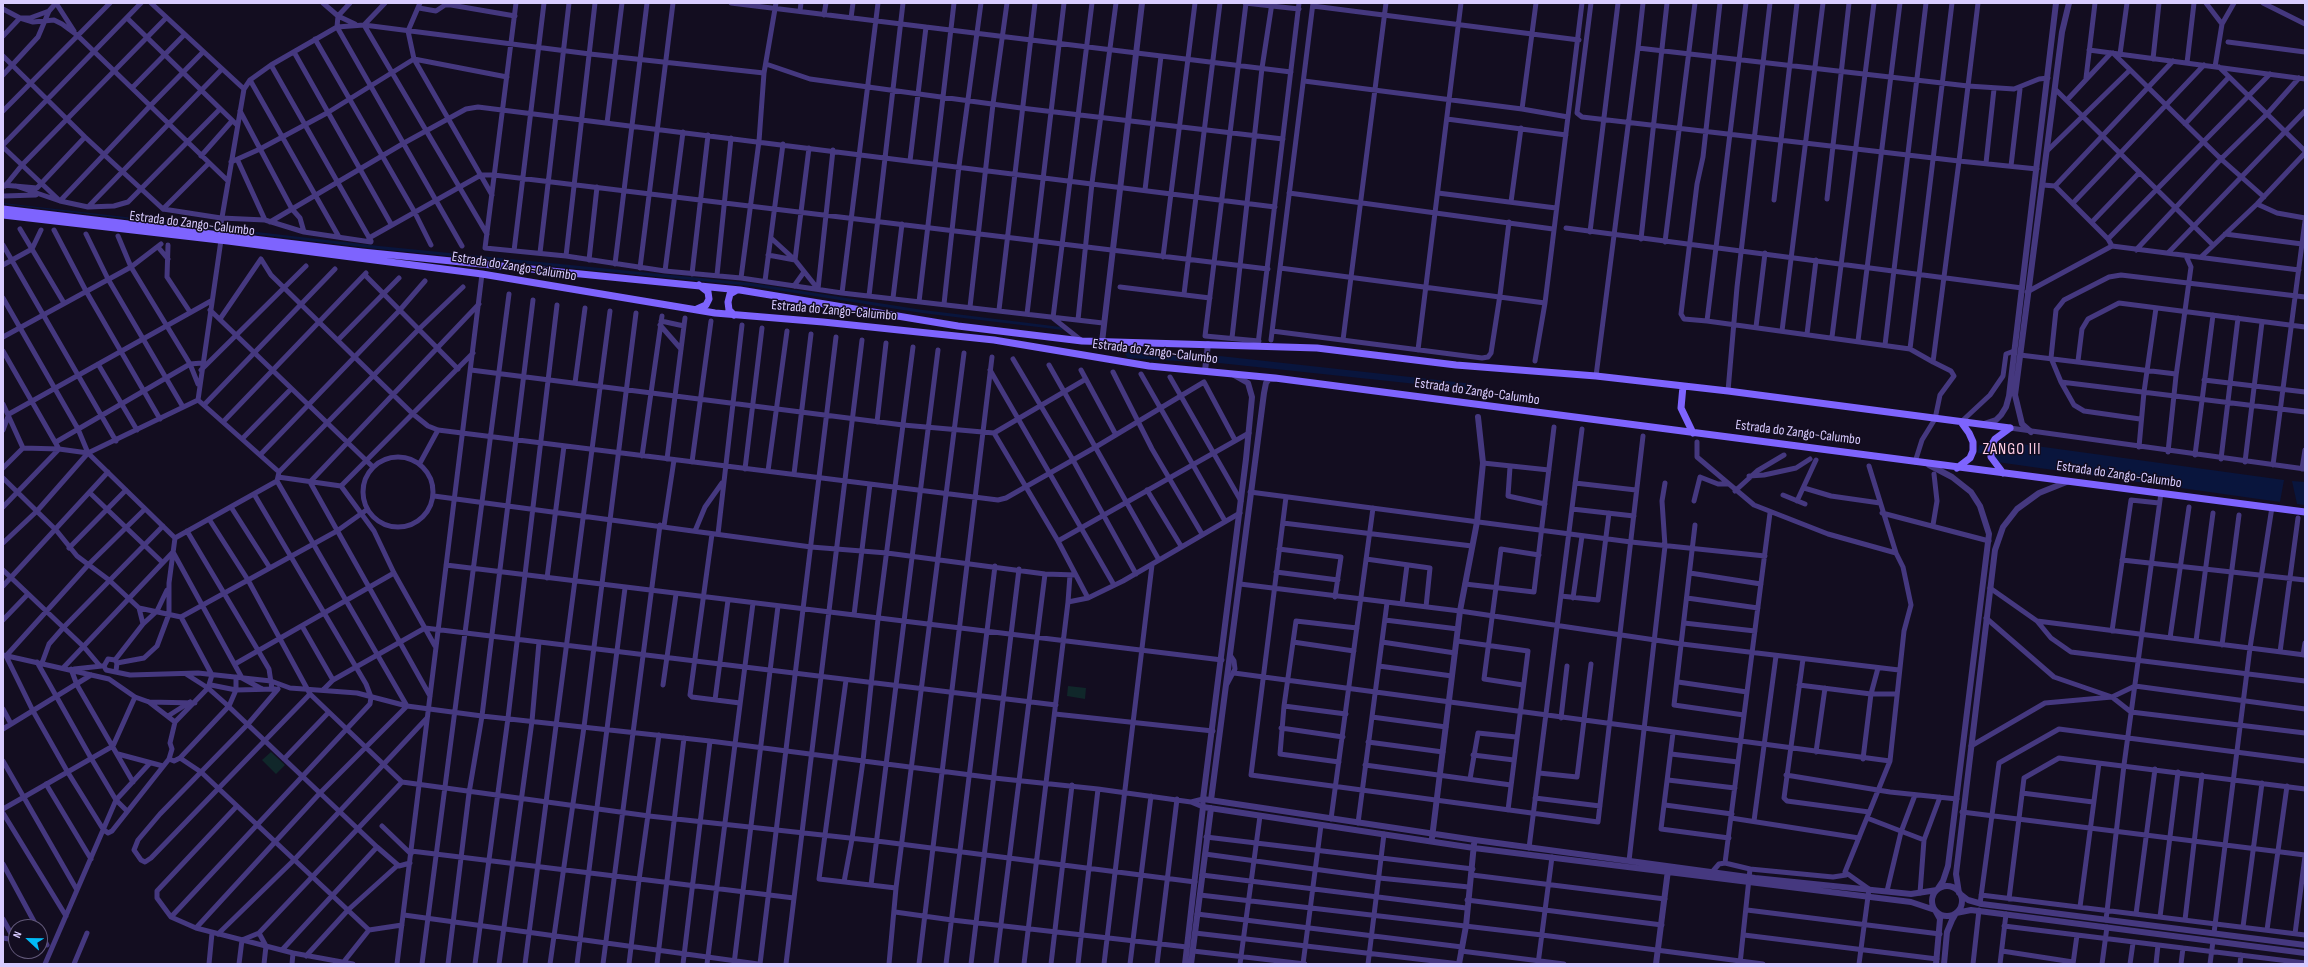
<!DOCTYPE html>
<html>
<head>
<meta charset="utf-8">
<style>
	body { margin:0 }
	#map { position:relative; width:2308px; height:967px; overflow:hidden; background:#130d20; font-family:"Sofia Sans Condensed",sans-serif }
	canvas { display:block }
	.frame { position:absolute; inset:0; border:4px solid #d9ccff; pointer-events:none }
	.north { position:absolute; left:8px; top:919px; width:40px; height:40px; box-sizing:border-box; background:#130d20; border:1px solid #625979; border-radius:50%; rotate:292deg; font-size:11px; font-weight:700; line-height:16px; text-align:center; color:#d9ccff }
	.north::after { content:''; display:block; margin:auto; width:14px; height:18px; background:#01bbf6; clip-path:polygon(50% 0,100% 100%,50% 72%,0 100%) }
</style>
</head>
<body>
<div id="map">
<canvas width="2308" height="967"></canvas>
<div class="frame"></div>
<div class="north">N</div>
</div>
<script>
const g = document.querySelector('canvas').getContext('2d');
g.lineJoin = 'round';
function paint(path, color) {
  g.fillStyle = color;
  g.fill(path, 'evenodd');
}
function poly(rows) {
  const path = new Path2D();
  for (const r of rows) {
    if (r.length === 3) {
      path.moveTo(r[0] + r[2], r[1]);
      path.arc(r[0], r[1], r[2], 0, 2 * Math.PI);
      continue;
    }
    path.moveTo(r[0], r[1]);
    for (let i = 2; i < r.length; i += 2) path.lineTo(r[i], r[i + 1]);
  }
  return path;
}
function trace(path, color, width, dash) {
  g.strokeStyle = color;
  g.lineWidth = width;
  g.lineCap = dash ? 'butt' : 'round';
  g.setLineDash(dash || []);
  g.stroke(path);
}
function write(font, color, halo, rows, align = 'center') {
  g.font = font + ' "Sofia Sans Condensed",sans-serif';
  g.lineWidth = 3;
  g.setLineDash([]);
  g.textBaseline = 'middle';
  g.strokeStyle = halo;
  g.fillStyle = color;
  for (const [text, x, y, turn = 0] of rows) {
    g.save();
    g.translate(x, y);
    g.rotate((+turn || 0) * Math.PI / 180);
    g.textAlign = isNaN(turn) ? turn : align;
    if (halo) g.strokeText(text, 0, 0);
    g.fillText(text, 0, 0);
    g.restore();
  }
}
paint(poly([
	[1068,686,1086,688,1085,699,1067,696],
	[271,752,285,765,276,774,262,760]
]), '#10272a');
paint(poly([
	[3,203,379,246,751,283,923,310,1061,327,1063,330,922,313,751,286,378,249,3,204],
	[1129,351,1194,354,1210,357,1220,356,1474,384,1473,390,1219,363,1203,359,1194,362,1128,358,1125,354],
	[2000,441,2284,480,2280,502,1997,462,1994,455,1978,453,1979,445,1995,447],
	[2292,481,2305,482,2305,505,2297,504]
]), '#09153d');
trace(poly([
	[56,3,74,31],
	[151,3,244,89],
	[323,3,338,16,355,24],
	[350,3,338,16,337,27,462,246],
	[385,3,364,25,487,234],
	[420,3,408,31,414,59,492,195],
	[516,3,485,248,566,256,665,271],
	[731,3,1291,72],
	[1245,3,1299,9],
	[1246,3,1205,336,1259,341],
	[1591,3,1577,113,1582,117,1959,161,1968,86,2014,89,2039,79,2048,78],
	[1746,3,1707,321,1910,349,1933,362,1959,161,2037,169],
	[2206,3,2222,24],
	[2263,3,2305,24],
	[1313,6,1579,40],
	[419,8,436,11,445,5,451,5,515,16],
	[3,9,20,18,30,18,49,11,56,3],
	[800,11,801,3],
	[824,15,826,3],
	[127,18,237,125],
	[851,18,853,3],
	[3,36,20,18,33,22,54,20,62,24,77,35,228,181],
	[315,39,414,211,431,245],
	[2228,42,2305,52],
	[1638,48,1643,3],
	[2089,50,2305,79],
	[294,52,391,224],
	[2113,53,2221,159,2264,197],
	[2120,54,2127,3],
	[3,56,85,137,163,209,221,218,265,220,304,232,371,242],
	[2153,59,2159,3],
	[2187,63,2194,3],
	[766,64,810,79,1021,108,1283,139],
	[271,65,371,241],
	[2215,67,2222,24,2234,3],
	[2219,67,2305,151],
	[3,75,38,37,49,11],
	[2086,78,2095,3],
	[250,80,339,237],
	[1304,81,1522,109,1568,117],
	[132,88,184,35],
	[2055,89,2213,245],
	[2067,100,2111,53],
	[1522,109,1536,3],
	[3,111,110,3],
	[240,111,292,209,300,218,304,232],
	[1447,119,1566,135],
	[607,123,622,3],
	[2185,124,2229,77],
	[683,132,665,271,741,278,842,293,1103,323],
	[3,145,141,3],
	[3,147,60,201,88,207,222,69],
	[2047,151,2130,70],
	[201,156,232,121],
	[238,161,265,220],
	[910,161,926,27],
	[231,162,260,149,327,113,414,59,507,77],
	[1986,163,1994,89],
	[2011,166,2020,89],
	[3,185,37,188,85,137],
	[2043,185,2055,186,2108,239,2112,246],
	[5,186,22,165,166,18],
	[16,186,60,201,150,106,203,52],
	[2055,186,2173,61],
	[1145,190,1161,56],
	[1289,193,1553,229],
	[1438,193,1556,208],
	[3,196,36,195],
	[1827,199,1849,3],
	[1774,200,1797,3],
	[1511,202,1521,128],
	[2073,203,2204,65],
	[2257,204,2277,213,2305,218],
	[88,207,114,206,128,202,220,109],
	[163,209,209,163],
	[270,222,404,143,466,109,478,107,1275,207],
	[2092,222,2139,173],
	[1566,228,2022,288],
	[20,229,64,303],
	[54,230,86,291,160,419],
	[1590,232,1618,3],
	[86,234,108,279,183,407],
	[2225,234,2302,244],
	[219,235,244,89,250,80,271,65,337,27,364,25,590,54,764,73],
	[118,236,131,267,190,364,198,384],
	[369,238,481,175,494,175,1268,269],
	[771,238,795,260,818,289],
	[1641,239,1667,3],
	[2108,239,2270,74],
	[1665,242,1695,3],
	[3,245,116,441],
	[168,245,167,277,190,312],
	[158,247,168,259],
	[2136,250,2221,159,2267,114,2299,78],
	[514,251,544,3],
	[540,253,569,3],
	[2168,253,2305,111],
	[768,255,795,260,809,148],
	[566,256,595,3],
	[1163,257,1195,3],
	[2201,257,2257,204,2305,153],
	[589,260,597,187],
	[615,264,647,3],
	[3,265,32,249,41,230],
	[640,268,673,3],
	[1280,268,1545,303],
	[692,274,708,135],
	[365,275,458,369],
	[717,275,731,138],
	[741,278,759,141,764,73,776,3],
	[765,281,783,144],
	[794,286,804,272],
	[1120,287,1210,298],
	[818,289,833,150],
	[2027,292,2112,246,2299,270],
	[842,293,878,3],
	[1184,294,1220,3],
	[869,296,903,3],
	[3,298,78,429,88,453,175,538],
	[893,298,902,224],
	[919,302,954,3],
	[944,304,959,166,981,3],
	[970,307,993,104,1007,3],
	[210,310,373,467],
	[999,310,1035,3],
	[1027,314,1064,3],
	[220,319,261,259,271,275,374,376,413,414,428,426,438,430,998,500,1006,498,1094,448,1204,382,1235,440],
	[1078,320,1092,183,1116,3],
	[661,321,684,326],
	[1707,321,1684,319,1681,314,1697,184,1703,157,1720,3],
	[660,325,681,349],
	[1756,327,1765,253],
	[1272,331,1482,358,1488,357,1491,353,1500,295,1509,222],
	[1782,331,1823,3],
	[1807,334,1816,260],
	[3,337,131,267,161,244],
	[1832,337,1874,3],
	[1232,338,1262,68,1272,3],
	[338,340,399,278],
	[1271,340,1313,3],
	[1343,340,1386,3],
	[1082,341,1053,318,1092,3],
	[1858,341,1900,3],
	[1258,344,1299,3],
	[1885,345,1926,3],
	[1910,349,1952,3],
	[1418,350,1461,3],
	[3,351,59,449,3,507],
	[2020,355,2176,374],
	[1013,359,1073,460,1136,574],
	[1535,361,1545,303,1582,3],
	[2078,361,2082,329,2088,319,2119,303,2305,327],
	[98,364,137,430],
	[1049,365,1159,560],
	[201,370,306,266],
	[471,370,903,425,994,433,1058,541,1088,598],
	[990,370,1114,585],
	[1081,370,1116,435],
	[1113,372,1152,449,1202,534],
	[1141,374,1225,521],
	[1596,376,1638,48,1968,86,1978,3],
	[1170,377,1241,501],
	[2204,380,2305,392],
	[2061,382,2305,412],
	[575,383,585,308],
	[1728,391,1737,287,1770,3],
	[198,400,221,240],
	[3,404,23,448],
	[204,405,335,269],
	[2140,419,2084,411,2074,405,2061,382,2051,358,2056,310,2064,300,2109,277,2121,275,2305,297],
	[223,422,366,273],
	[877,422,886,343],
	[1961,422,1990,395,2003,376,2006,354,2014,351],
	[2010,428,2305,469],
	[3,430,9,414,211,301],
	[994,433,1086,379],
	[242,439,291,389],
	[56,442,190,364,202,363],
	[1697,442,1697,457,1754,505,1828,534,1896,553],
	[2139,447,2144,392,2156,308],
	[23,448,59,449,88,453],
	[2168,452,2176,376,2191,267,2186,256],
	[260,455,399,311,425,281],
	[2195,455,2213,315],
	[642,456,662,316],
	[398,492,35],
	[667,459,685,318],
	[2221,459,2238,318],
	[692,462,711,321],
	[1915,462,1922,440,1935,419,1940,395,1954,376,1951,371,1933,362],
	[2245,462,2262,322],
	[420,463,438,430],
	[1483,463,1549,470],
	[2273,465,2305,221],
	[1510,467,1508,496,1545,504],
	[3,468,23,448],
	[745,469,762,328],
	[2302,469,2305,450],
	[768,471,787,331],
	[279,472,418,330,463,287],
	[794,474,811,334],
	[1749,476,1764,475,1796,468,1810,459],
	[278,477,341,486,374,531,394,573,435,646],
	[3,478,56,530,77,556,109,580,139,608,143,624],
	[1575,483,1636,490],
	[341,486,473,353],
	[1804,488,1831,496,1880,503],
	[1147,490,1181,546],
	[1735,491,1757,471,1784,455],
	[1250,492,1631,542,1765,556],
	[90,493,162,562],
	[1783,495,1805,504],
	[434,496,811,547,887,553,1045,574,1076,575],
	[1286,497,1251,775,1598,822,1643,436],
	[1694,501,1700,477,1718,484,1727,484],
	[1797,501,1816,460],
	[231,507,270,568],
	[145,509,89,564,6,656,33,711,67,771,103,829,108,833,112,831,169,759],
	[1572,509,1634,516],
	[1882,513,1989,541],
	[209,519,248,580,310,694,151,858,145,862,141,860,134,850,138,840,160,814,248,724,278,689],
	[1283,523,1472,546],
	[1695,525,1674,705,1744,715],
	[1933,525,1937,501,1934,474],
	[664,526,674,460],
	[187,531,259,652,269,669,272,689],
	[695,531,705,507,722,483],
	[712,534,690,695,692,697,740,703],
	[718,534,742,325],
	[175,538,277,481,279,472,198,400],
	[1058,541,1249,433],
	[3,543,37,511,88,453,198,400],
	[69,548,126,490],
	[1279,549,1341,557,1335,597],
	[1366,559,1430,568,1426,607],
	[2122,560,2305,580],
	[446,565,1222,660],
	[3,570,84,647,100,666],
	[1276,572,1338,580],
	[1690,573,1761,584],
	[547,578,564,446],
	[1240,584,1460,611,1682,644,1899,670],
	[1465,584,1534,592,1554,427],
	[3,586,108,472],
	[1990,588,2037,621,2051,638,2071,652,2305,681],
	[1561,596,1598,600,1609,513],
	[1573,598,1582,536],
	[1687,598,1758,608],
	[1068,602,1088,598,1123,581,1240,513],
	[1402,604,1407,565],
	[139,608,181,617,212,675,208,688,175,722,170,743,172,749,169,759,174,761,180,758,201,772,369,930,402,925],
	[854,615,870,484],
	[181,617,337,531,365,511],
	[1986,618,2054,677,2112,697,2135,686,2305,709],
	[3,620,28,594],
	[1385,620,1458,629],
	[2037,621,2305,655],
	[1684,623,1755,631],
	[302,626,333,680,323,690],
	[2112,631,2131,500,2159,503],
	[2170,638,2189,507],
	[1457,641,1528,651,1508,810],
	[2196,641,2213,513],
	[1293,642,1354,651],
	[1382,642,1455,653],
	[2222,645,2239,515],
	[2280,652,2298,518],
	[3,655,109,679,135,697,149,702,195,703],
	[2303,655,2305,643],
	[1803,659,1784,798,1787,801,1869,812],
	[115,660,143,624,157,611,167,590],
	[37,662,91,758,116,800,127,811],
	[42,663,49,644,63,628,163,526],
	[117,663,144,658,157,646,169,614,169,583,175,538],
	[235,664,394,573],
	[1379,666,1452,676],
	[64,667,173,552,242,678,262,689],
	[71,669,77,685,133,782],
	[74,669,102,666],
	[116,671,117,663,115,660,108,659,104,666,106,670,130,675,198,673,271,681,290,688,357,693,407,706,482,716,710,741,994,778,1098,789,1191,802,1203,807,1203,799,1191,802],
	[1234,673,1890,761],
	[186,674,208,688,226,704,377,847,399,866,410,863],
	[333,680,425,628,1056,705],
	[846,680,819,879,896,888],
	[1678,682,1747,692],
	[1227,684,1235,669,1234,661,1230,655],
	[211,685,236,690,275,689],
	[663,685,676,594],
	[1523,685,1484,679,1501,549,1539,555],
	[1799,685,1871,694,1897,694],
	[310,694,402,782],
	[430,696,310,482,479,304],
	[715,700,728,600],
	[149,702,175,722],
	[1284,706,1346,714],
	[3,709,11,724],
	[1055,714,1213,731],
	[168,716,190,702],
	[1372,717,1446,727],
	[1561,718,1567,666],
	[1281,728,1343,737],
	[3,729,91,675],
	[1673,733,1661,829,1729,838],
	[1368,742,1443,752],
	[1971,746,2045,703,2112,697,2131,712,2305,733],
	[1816,752,1825,688],
	[118,754,163,766],
	[1671,754,1738,762],
	[1473,755,1514,760],
	[180,758,229,706,236,690,236,677],
	[284,759,328,713],
	[1863,759,1871,694,1878,668],
	[3,761,77,890],
	[1339,762,1280,754,1284,706,1296,621,1357,628],
	[1365,765,1511,785],
	[1539,773,1577,777,1591,664],
	[1786,775,1890,792,1957,799],
	[1470,779,1478,733,1516,737],
	[1668,780,1735,788],
	[46,784,91,859],
	[2022,793,2093,802],
	[1535,798,1600,806],
	[1665,805,1732,814],
	[236,807,157,891,157,898,171,917,196,928,293,953,353,964],
	[3,809,113,746,135,697],
	[1962,812,2305,855],
	[3,813,66,916],
	[1731,818,1859,838],
	[1867,818,1924,840],
	[1331,819,1373,508],
	[1754,821,1776,656],
	[1358,823,1387,603],
	[382,826,411,854],
	[1206,837,1473,869],
	[1529,848,1582,429],
	[411,851,794,898],
	[1205,854,1379,878,1469,887],
	[1629,861,1665,546,1662,501,1665,483],
	[3,864,37,927],
	[1750,869,1833,877,1846,875],
	[1713,871,1719,864,1725,863],
	[1202,875,1466,908],
	[1472,875,1665,899],
	[844,882,852,839,863,761,878,619,913,347],
	[871,885,938,350],
	[1887,891,1901,832,1915,795],
	[1920,893,1924,840,1940,797],
	[1200,895,1542,935,1763,964],
	[1981,895,2305,935],
	[2009,899,2024,778,2059,758,2305,789],
	[1467,900,1662,925],
	[1980,904,1999,763,2059,729,2305,761],
	[2080,907,2099,763],
	[1747,910,1940,934],
	[895,912,952,920,1187,947],
	[1197,914,1462,947],
	[2136,914,2155,769],
	[404,915,758,964],
	[171,917,370,704,371,697,366,684,254,494],
	[2160,917,2178,772],
	[3,919,14,939],
	[2106,920,2124,765,2161,493],
	[2185,920,2202,775],
	[2004,926,2305,963],
	[2243,927,2262,783],
	[196,928,320,793,407,706,277,481],
	[2267,930,2287,786],
	[40,932,47,945],
	[259,933,266,946,264,964],
	[1195,933,1460,964],
	[2214,933,2250,648,2272,507],
	[218,934,294,860,427,718],
	[2295,934,2305,856],
	[1744,935,1937,959],
	[3,938,15,940],
	[282,950,377,847],
	[1193,951,1305,964],
	[1461,951,1564,964],
	[2002,951,2073,962],
	[306,956,348,910,398,865],
	[45,964,116,800,150,763],
	[74,964,87,933],
	[209,964,212,933],
	[239,964,242,940,259,933,402,782,649,816,877,841,1195,882],
	[292,964,293,953],
	[342,964,369,930],
	[397,964,482,274],
	[422,964,509,294],
	[448,964,469,793,482,716,533,300],
	[475,964,508,718,557,305],
	[499,964,532,721,539,642],
	[525,964,610,311],
	[550,964,584,727,636,313],
	[577,964,625,588],
	[603,964,660,525],
	[629,964,639,880,659,735],
	[657,964,684,738],
	[683,964,710,741],
	[707,964,753,603],
	[734,964,778,606],
	[760,964,836,337],
	[786,964,862,340],
	[889,964,896,888,964,353],
	[919,964,992,357],
	[946,964,995,566],
	[971,964,1019,569],
	[996,964,1045,574],
	[1024,964,1068,602,1070,575],
	[1051,964,1072,785],
	[1078,964,1098,789],
	[1104,964,1152,565],
	[1130,964,1151,796],
	[1157,964,1177,799],
	[1240,964,1260,816],
	[1303,964,1321,825],
	[1368,964,1384,834],
	[1538,964,1552,857],
	[1740,964,1750,869,1725,863,1770,513],
	[1859,964,1869,889,1845,872,1890,761,1904,631,1911,605,1903,567,1896,553,1869,466],
	[1973,964,1979,910],
	[2000,964,2006,914],
	[2073,964,2077,935],
	[2102,964,2107,927],
	[2130,964,2133,943],
	[2156,964,2158,945],
	[2181,964,2183,948],
	[2210,964,2213,941],
	[2240,964,2241,955]
]), '#45387f', 5);
trace(poly([
	[1102,342,1142,3],
	[1205,371,1208,344],
	[1234,375,1248,383,1252,397,1246,459,1203,799,1475,840,1755,878,1911,894,1937,890,1943,881,1948,866,1989,534,1980,506,1971,492,1952,477,1929,465],
	[1984,424,1996,420,2001,415,2006,407,2009,396,2056,3],
	[2031,432,2022,424,2015,395,2062,32,2069,3],
	[2069,481,2039,493,2017,509,2003,527,1995,550,1956,874,1959,893,1968,900,1982,904,2305,945],
	[1211,800,1264,393,1266,383,1269,379,1274,379],
	[1432,838,1460,611,1477,522,1483,463,1478,417],
	[1947,901,15],
	[1185,964,1203,807,1474,848,1911,902,1935,910,1940,919,1936,964],
	[1191,964,1211,808],
	[1459,964,1466,926,1474,844],
	[1656,964,1668,870],
	[1944,964,1947,932,1952,920,1956,913,1971,910,2305,953]
]), '#45387f', 6);
trace(poly([
	[3,209,362,252,740,290,958,326,1082,341,1317,348,1456,365,1596,376,1728,391,2010,428],
	[3,215,228,241,482,274,715,313,823,322,994,340,1149,366,1275,378,2305,512],
	[697,309,706,305,709,299,708,292,699,285],
	[734,315,729,310,728,302,730,294,737,290],
	[1683,386,1681,408,1693,433],
	[1957,468,1970,458,1973,451,1973,442,1969,433,1961,422],
	[2003,473,1991,457,1991,446,1995,439,2010,428]
]), '#7e64fe', 7);
write('14px', '#d9ccff', '#130d20', [
	["Estrada do Zango-Calumbo",192,224,7],
	["Estrada do Zango-Calumbo",514,267,9],
	["Estrada do Zango-Calumbo",834,311,5],
	["Estrada do Zango-Calumbo",1155,352,7],
	["Estrada do Zango-Calumbo",1477,392,8],
	["Estrada do Zango-Calumbo",1798,433,7],
	["Estrada do Zango-Calumbo",2119,475,8]
]);
g.letterSpacing = '1px';
write('16px', '#ffcee6', '#130d20', [
	["ZANGO III",2012,450]
]);
g.letterSpacing = '0px';
</script>
</body>
</html>
